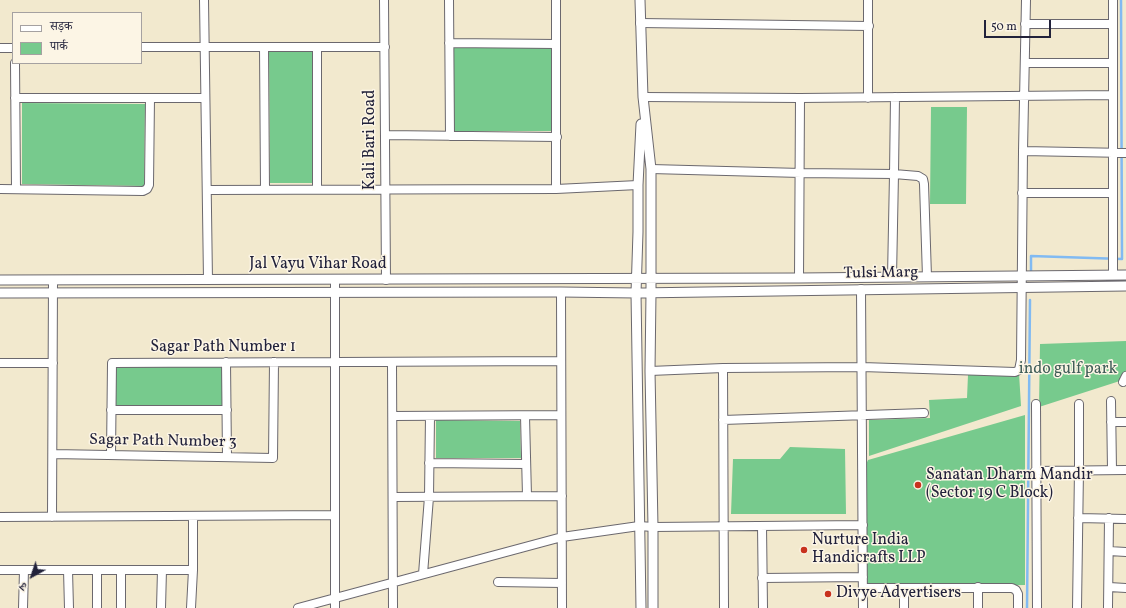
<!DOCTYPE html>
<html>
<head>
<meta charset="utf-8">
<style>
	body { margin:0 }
	#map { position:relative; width:1126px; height:608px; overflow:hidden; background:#f2e9ce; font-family:Vollkorn,"Noto Serif Devanagari",serif }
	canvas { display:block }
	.legend { position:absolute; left:12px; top:12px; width:130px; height:52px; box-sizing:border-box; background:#fcf5e5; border:1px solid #a5a1a1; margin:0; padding:5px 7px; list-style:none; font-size:12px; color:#22223b }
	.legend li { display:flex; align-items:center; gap:8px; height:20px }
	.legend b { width:20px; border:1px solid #a5a1a1 }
	.north { position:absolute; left:12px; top:556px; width:40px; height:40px; -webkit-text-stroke:3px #fcf5e5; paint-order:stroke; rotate:220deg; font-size:11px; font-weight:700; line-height:16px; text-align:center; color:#22223b }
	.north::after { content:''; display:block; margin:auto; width:14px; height:18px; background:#22223b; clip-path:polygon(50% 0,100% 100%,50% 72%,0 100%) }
	.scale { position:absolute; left:984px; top:20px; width:67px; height:18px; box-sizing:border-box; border:2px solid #22223b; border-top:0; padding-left:5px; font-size:12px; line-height:14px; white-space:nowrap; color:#22223b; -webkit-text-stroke:3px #fcf5e5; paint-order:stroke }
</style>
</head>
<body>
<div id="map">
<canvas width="1126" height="608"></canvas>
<ul class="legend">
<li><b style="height:5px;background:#fff"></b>सड़क</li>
<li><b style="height:11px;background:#77ca8d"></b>पार्क</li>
</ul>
<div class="north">उ</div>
<div class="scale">50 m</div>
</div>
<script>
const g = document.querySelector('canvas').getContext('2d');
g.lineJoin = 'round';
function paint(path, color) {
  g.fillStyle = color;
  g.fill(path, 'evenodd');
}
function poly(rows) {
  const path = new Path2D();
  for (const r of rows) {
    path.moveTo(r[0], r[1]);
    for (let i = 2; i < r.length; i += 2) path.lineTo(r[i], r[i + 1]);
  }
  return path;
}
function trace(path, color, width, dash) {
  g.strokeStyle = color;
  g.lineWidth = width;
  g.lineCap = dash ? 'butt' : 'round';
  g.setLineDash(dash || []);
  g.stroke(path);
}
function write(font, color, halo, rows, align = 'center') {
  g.font = font + ' Vollkorn,serif';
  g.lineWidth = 3;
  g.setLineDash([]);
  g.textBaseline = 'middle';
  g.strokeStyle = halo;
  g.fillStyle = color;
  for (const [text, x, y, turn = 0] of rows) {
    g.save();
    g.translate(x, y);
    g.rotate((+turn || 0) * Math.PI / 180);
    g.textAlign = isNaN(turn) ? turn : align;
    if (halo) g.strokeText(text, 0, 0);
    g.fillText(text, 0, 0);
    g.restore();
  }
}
paint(poly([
	[454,45,551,45,551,131,453,131],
	[269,52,313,52,314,183,270,183],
	[22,103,145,104,144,186,22,184],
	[931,107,967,107,966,204,930,204],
	[1126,341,1126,379,1039,407,1040,344],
	[116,366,222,366,222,407,116,406],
	[1019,373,1021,406,869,456,869,420,930,418,929,400,967,398,968,375],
	[1025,415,1025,585,863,588,863,471,868,460],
	[436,420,520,421,521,458,436,458],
	[790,447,845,449,846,514,731,514,733,459,780,459]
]), '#77ca8d');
trace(poly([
	[1031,272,1031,256,1122,259,1121,0],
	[1027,608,1030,300]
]), '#81baf2', 2.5);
const minor = poly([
	[204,0,208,280],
	[384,0,386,280],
	[449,0,450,136],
	[556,0,556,189],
	[640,23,869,26],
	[1025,24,1113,24],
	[449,43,556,44],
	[141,47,385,47],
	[264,47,265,190],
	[317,47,317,189],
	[0,48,13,48],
	[15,63,16,189],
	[1025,63,1113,63],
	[643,97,800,98,1113,95],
	[895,97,894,174,918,176,923,179,924,184,927,277],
	[15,98,205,98],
	[868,98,868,0],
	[385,135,557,137],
	[1023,151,1126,153],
	[651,169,801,173,894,174,892,277],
	[0,189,143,191,147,189,149,185,150,98],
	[207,190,556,189,638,185],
	[1022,193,1113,193],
	[1113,275,1113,0],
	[799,278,800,98],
	[335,280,335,608],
	[861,289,863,608],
	[561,292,562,608],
	[226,362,227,457],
	[392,362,393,608],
	[0,363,53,363],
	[723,368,724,608],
	[650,371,723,368,862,367,1015,372,1019,370,1021,360,1023,151,1026,0],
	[1123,382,1126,376],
	[1111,401,1112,470],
	[1036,404,1037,608],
	[111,410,227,410],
	[393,416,561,415],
	[525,416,527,496],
	[723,420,924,413],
	[1111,422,1126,422],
	[53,454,273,458,274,362],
	[111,455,112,363,561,361],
	[429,463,526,464],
	[1035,471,1126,470],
	[393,497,562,496],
	[0,517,335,515],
	[52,517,53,280],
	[1078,518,1126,519],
	[762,526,763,608],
	[1109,551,1126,552],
	[0,570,193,570,193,516],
	[68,570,69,608],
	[423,574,429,497,430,416],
	[762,578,863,577],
	[498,582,562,583],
	[978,587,978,608],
	[1109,587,1126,588],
	[863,588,1012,588,1016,590,1018,594,1018,608],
	[904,588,904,608],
	[23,608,24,570],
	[97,608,97,570],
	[121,608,121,570],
	[161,608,162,570],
	[191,608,193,570],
	[298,608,562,537,639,526,653,527,863,525],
	[1077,608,1079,470,1079,404],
	[1108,608,1109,518]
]);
const tertiary = poly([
	[640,0,643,97,651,169,651,293,650,371,653,527,653,608],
	[0,280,799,278,1126,275],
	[0,293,561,292,636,293,1126,286],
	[641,608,636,293,638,232,638,185,641,124]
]);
trace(minor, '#6b686e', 10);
trace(tertiary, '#6b686e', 11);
trace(minor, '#fff', 8);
trace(tertiary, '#fff', 9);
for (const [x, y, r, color] of [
	[918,485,4,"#c8321e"],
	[804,550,4,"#c8321e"],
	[828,594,4,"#c8321e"]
]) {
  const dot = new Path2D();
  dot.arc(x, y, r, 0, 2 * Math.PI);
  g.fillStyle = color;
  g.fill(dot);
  trace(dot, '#fcf5e5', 1.5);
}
write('16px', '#22223b', '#fcf5e5', [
	["Kali Bari Road",371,140,-90],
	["Jal Vayu Vihar Road",318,265],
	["Tulsi Marg",881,274,-1],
	["Sagar Path Number 1",223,348],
	["Sagar Path Number 3",163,442,1]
]);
write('16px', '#405d58', '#fcf5e5', [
	["indo gulf park",1068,370]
]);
write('16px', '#22223b', '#fcf5e5', [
	["Sanatan Dharm Mandir",926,476],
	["(Sector 19 C Block)",926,494],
	["Nurture India",812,541],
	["Handicrafts LLP",812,559],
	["Divye Advertisers",836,594]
], 'left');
</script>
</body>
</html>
